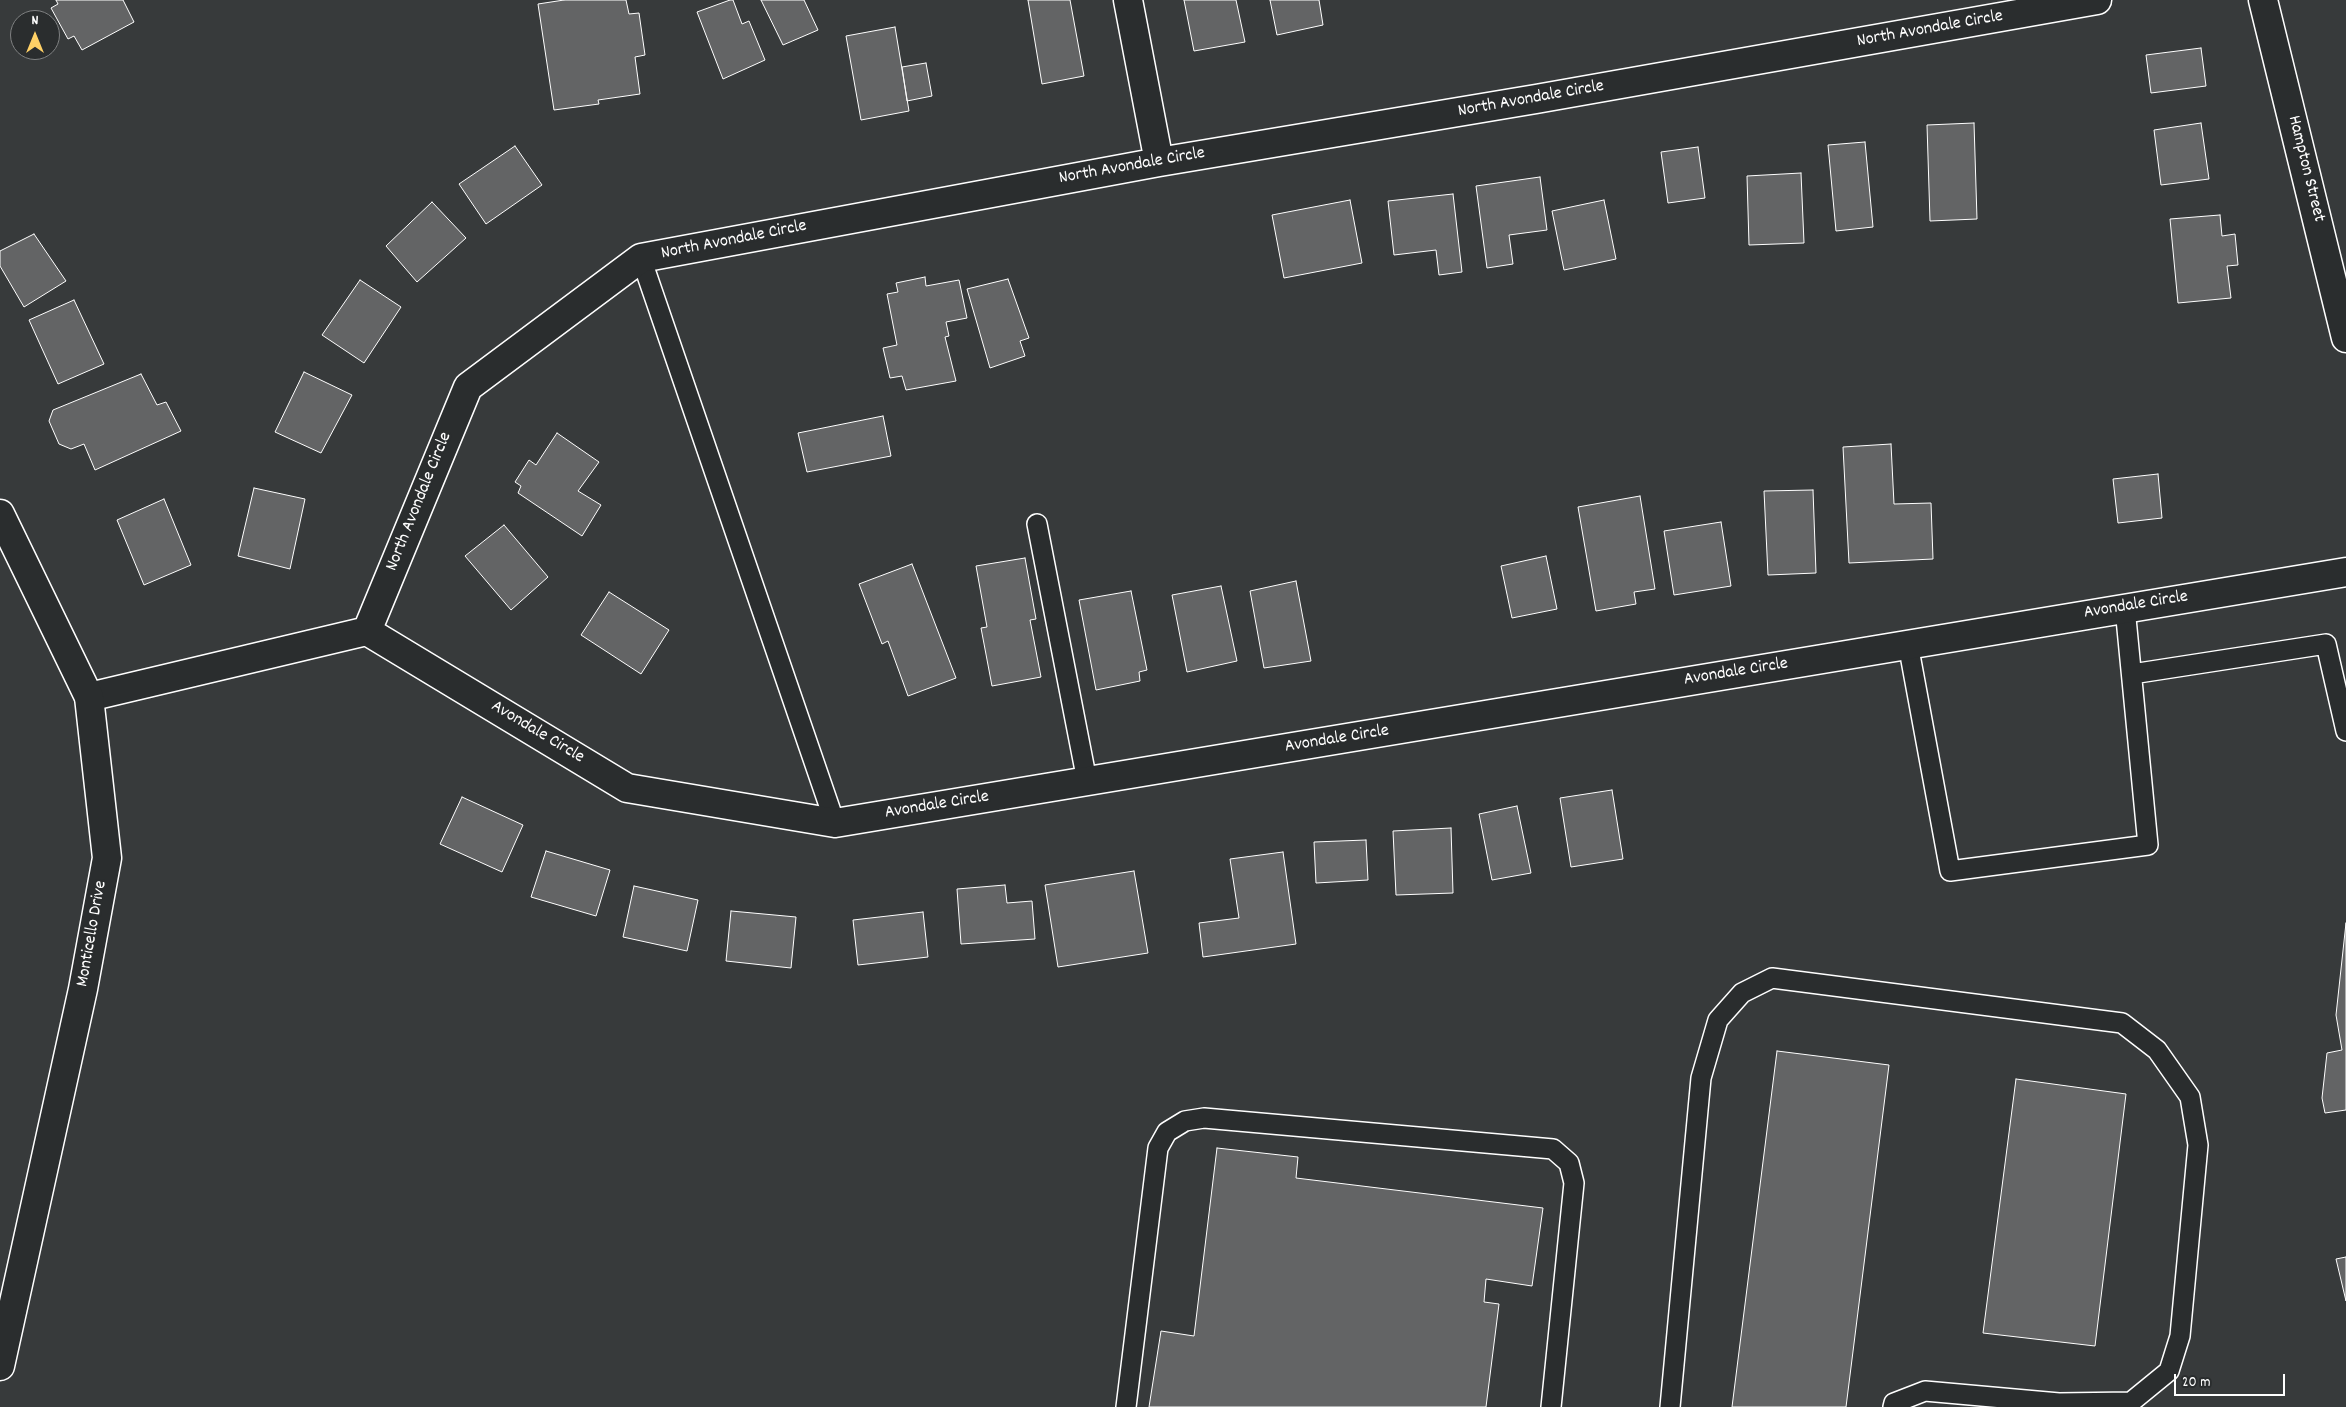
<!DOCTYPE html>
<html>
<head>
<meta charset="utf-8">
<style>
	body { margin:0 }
	#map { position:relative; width:2346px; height:1407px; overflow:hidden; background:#373a3b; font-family:Dekko,sans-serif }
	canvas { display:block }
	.north { position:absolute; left:10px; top:10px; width:50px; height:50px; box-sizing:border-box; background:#2a2d2e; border:1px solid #7f8182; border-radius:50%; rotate:0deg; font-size:14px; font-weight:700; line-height:20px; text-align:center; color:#fff }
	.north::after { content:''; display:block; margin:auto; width:18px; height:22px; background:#ffd166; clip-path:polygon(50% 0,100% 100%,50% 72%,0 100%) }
	.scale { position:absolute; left:2174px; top:1374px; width:111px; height:22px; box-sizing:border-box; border:2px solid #fff; border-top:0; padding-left:6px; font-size:15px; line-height:18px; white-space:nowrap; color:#fff; -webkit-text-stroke:4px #2a2d2e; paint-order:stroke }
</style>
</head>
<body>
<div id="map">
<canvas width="2346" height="1407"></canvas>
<div class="north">N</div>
<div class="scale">20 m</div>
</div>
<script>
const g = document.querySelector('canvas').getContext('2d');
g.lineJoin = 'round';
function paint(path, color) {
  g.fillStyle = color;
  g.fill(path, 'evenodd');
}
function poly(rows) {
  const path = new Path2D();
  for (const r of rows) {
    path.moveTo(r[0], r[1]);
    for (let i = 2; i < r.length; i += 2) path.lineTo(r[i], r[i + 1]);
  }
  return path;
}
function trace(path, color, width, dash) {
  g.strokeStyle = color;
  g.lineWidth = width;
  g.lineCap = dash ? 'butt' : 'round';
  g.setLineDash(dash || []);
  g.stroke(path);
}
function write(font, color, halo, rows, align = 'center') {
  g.font = font + ' Dekko,sans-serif';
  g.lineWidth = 4.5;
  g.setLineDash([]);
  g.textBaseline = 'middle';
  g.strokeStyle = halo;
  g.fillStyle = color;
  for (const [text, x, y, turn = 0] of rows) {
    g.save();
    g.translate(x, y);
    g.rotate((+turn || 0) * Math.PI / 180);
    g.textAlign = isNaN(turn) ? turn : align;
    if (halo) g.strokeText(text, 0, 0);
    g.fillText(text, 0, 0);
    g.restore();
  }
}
const building = poly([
	[56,0,123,0,134,22,82,50,74,36,68,39,51,8,58,4,56,0],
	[564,0,626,0,629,14,639,13,645,55,635,57,640,94,598,100,599,104,554,110,538,4,564,0],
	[730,0,733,0,742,24,749,21,765,60,723,79,697,12,730,0],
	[761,0,804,0,818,30,783,45,761,0],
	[1028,0,1070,0,1084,76,1042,84,1028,0],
	[1184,0,1236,0,1245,42,1194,51,1184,0],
	[1270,0,1319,0,1323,25,1277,35,1270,0],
	[895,27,909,111,861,120,846,36,895,27],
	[2201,48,2206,86,2151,93,2146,55,2201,48],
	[926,63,932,96,907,101,902,67,926,63],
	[1974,123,1977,219,1930,221,1927,125,1974,123],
	[2201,123,2209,179,2161,185,2154,130,2201,123],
	[1865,142,1873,227,1836,231,1828,145,1865,142],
	[515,146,542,185,486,224,459,184,515,146],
	[1698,147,1705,198,1668,203,1661,152,1698,147],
	[1801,173,1804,243,1749,245,1747,176,1801,173],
	[1540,177,1547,230,1509,235,1513,264,1487,268,1476,186,1540,177],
	[1453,194,1462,272,1439,275,1436,250,1394,255,1388,201,1453,194],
	[1350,200,1362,263,1284,278,1272,215,1350,200],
	[1604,200,1616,259,1564,270,1552,211,1604,200],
	[432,202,466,238,417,282,386,246,432,202],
	[2220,215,2222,236,2235,234,2238,265,2227,266,2231,298,2178,303,2170,219,2220,215],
	[34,234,66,281,24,307,0,266,0,251,34,234],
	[925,277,926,286,959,280,967,318,946,322,949,336,945,337,956,381,906,390,902,376,890,378,883,348,897,345,887,294,898,292,896,283,925,277],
	[1008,279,1029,338,1020,341,1025,356,990,368,967,289,1008,279],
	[360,280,401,307,364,363,322,335,360,280],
	[74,300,104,364,58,384,29,320,74,300],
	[304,372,352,395,321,453,275,432,304,372],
	[141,374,157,405,166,402,181,431,95,470,84,444,71,449,59,444,49,421,53,410,141,374],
	[883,416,891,456,807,472,798,433,883,416],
	[557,433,599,462,578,491,601,505,582,536,518,493,521,486,515,482,529,460,536,465,557,433],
	[1891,444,1894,504,1931,503,1933,559,1849,563,1843,447,1891,444],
	[2158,474,2162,518,2118,523,2113,479,2158,474],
	[254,488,305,499,290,569,238,556,254,488],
	[1813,490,1816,573,1768,575,1764,491,1813,490],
	[1640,496,1655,589,1634,592,1636,604,1596,611,1578,507,1640,496],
	[164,499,191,565,144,585,117,520,164,499],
	[1721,522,1731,586,1674,595,1664,531,1721,522],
	[504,525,548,577,511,610,465,556,504,525],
	[1546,556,1557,609,1512,618,1501,566,1546,556],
	[1025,558,1036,619,1030,620,1041,677,992,686,981,628,987,627,976,566,1025,558],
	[912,564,956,678,908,696,888,641,882,644,859,584,912,564],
	[1296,581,1311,661,1264,668,1250,591,1296,581],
	[1221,586,1237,661,1187,672,1172,595,1221,586],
	[1131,591,1147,670,1139,672,1140,681,1096,690,1079,600,1131,591],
	[609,592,669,630,641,674,581,635,609,592],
	[1612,790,1623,859,1571,867,1560,798,1612,790],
	[462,797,523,825,502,872,440,844,462,797],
	[1517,806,1531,873,1492,880,1479,814,1517,806],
	[1451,828,1453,893,1396,895,1393,831,1451,828],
	[1366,840,1368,880,1316,883,1314,842,1366,840],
	[546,851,610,870,596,916,531,897,546,851],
	[1283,852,1296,944,1203,957,1199,923,1239,918,1230,859,1283,852],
	[1134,871,1148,953,1058,967,1045,885,1134,871],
	[1005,885,1007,903,1032,901,1035,939,961,944,957,889,1005,885],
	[634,886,698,900,687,951,623,937,634,886],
	[731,911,796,917,791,968,726,961,731,911],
	[923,912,928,957,858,965,853,920,923,912],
	[2346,923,2346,1110,2325,1113,2322,1098,2327,1053,2342,1050,2336,1015,2346,923],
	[1777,1051,1889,1065,1846,1407,1732,1407,1777,1051],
	[2016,1079,2126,1094,2095,1346,1983,1333,2016,1079],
	[1217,1148,1298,1157,1296,1178,1543,1208,1532,1286,1486,1279,1484,1302,1499,1304,1486,1407,1149,1407,1161,1331,1194,1336,1217,1148],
	[2346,1257,2346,1301,2336,1259,2346,1257]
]);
paint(building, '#636465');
trace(building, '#fff', 1);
const lane = poly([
	[641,258,835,823],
	[1037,524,1087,781],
	[1908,644,1950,871,2148,845,2125,608],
	[2132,674,2326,644,2346,731],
	[1126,1407,1158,1148,1167,1132,1185,1121,1204,1118,1553,1149,1569,1163,1574,1183,1551,1407],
	[1670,1407,1701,1078,1718,1020,1742,993,1772,978,2122,1023,2157,1050,2190,1097,2198,1145,2180,1336,2169,1371,2131,1402,2059,1403,1925,1391,1894,1403,1893,1407]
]);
const street = poly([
	[1128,0,1159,162],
	[2263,0,2346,338],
	[367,631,627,788,835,823,2346,572],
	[367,631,468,387,641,258,1159,162,1536,99,2097,0],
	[89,697,367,631]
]);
const secondary = poly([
	[0,514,89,697,107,858,83,989,0,1366]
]);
trace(lane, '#fff', 22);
trace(street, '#fff', 31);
trace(secondary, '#fff', 31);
trace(lane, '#2a2d2e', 19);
trace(street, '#2a2d2e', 28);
trace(secondary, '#2a2d2e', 28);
write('18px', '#fff', '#2a2d2e', [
	["North Avondale Circle",1930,30,-10],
	["North Avondale Circle",1531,100,-10],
	["North Avondale Circle",1132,167,-10],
	["Hampton Street",2305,169,76],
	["North Avondale Circle",734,241,-11],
	["North Avondale Circle",420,502,-68],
	["Avondale Circle",2136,606,-9],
	["Avondale Circle",1736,673,-9],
	["Avondale Circle",537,733,31],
	["Avondale Circle",1337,740,-9],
	["Avondale Circle",937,806,-9],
	["Monticello Drive",93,934,-80]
]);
</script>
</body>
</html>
